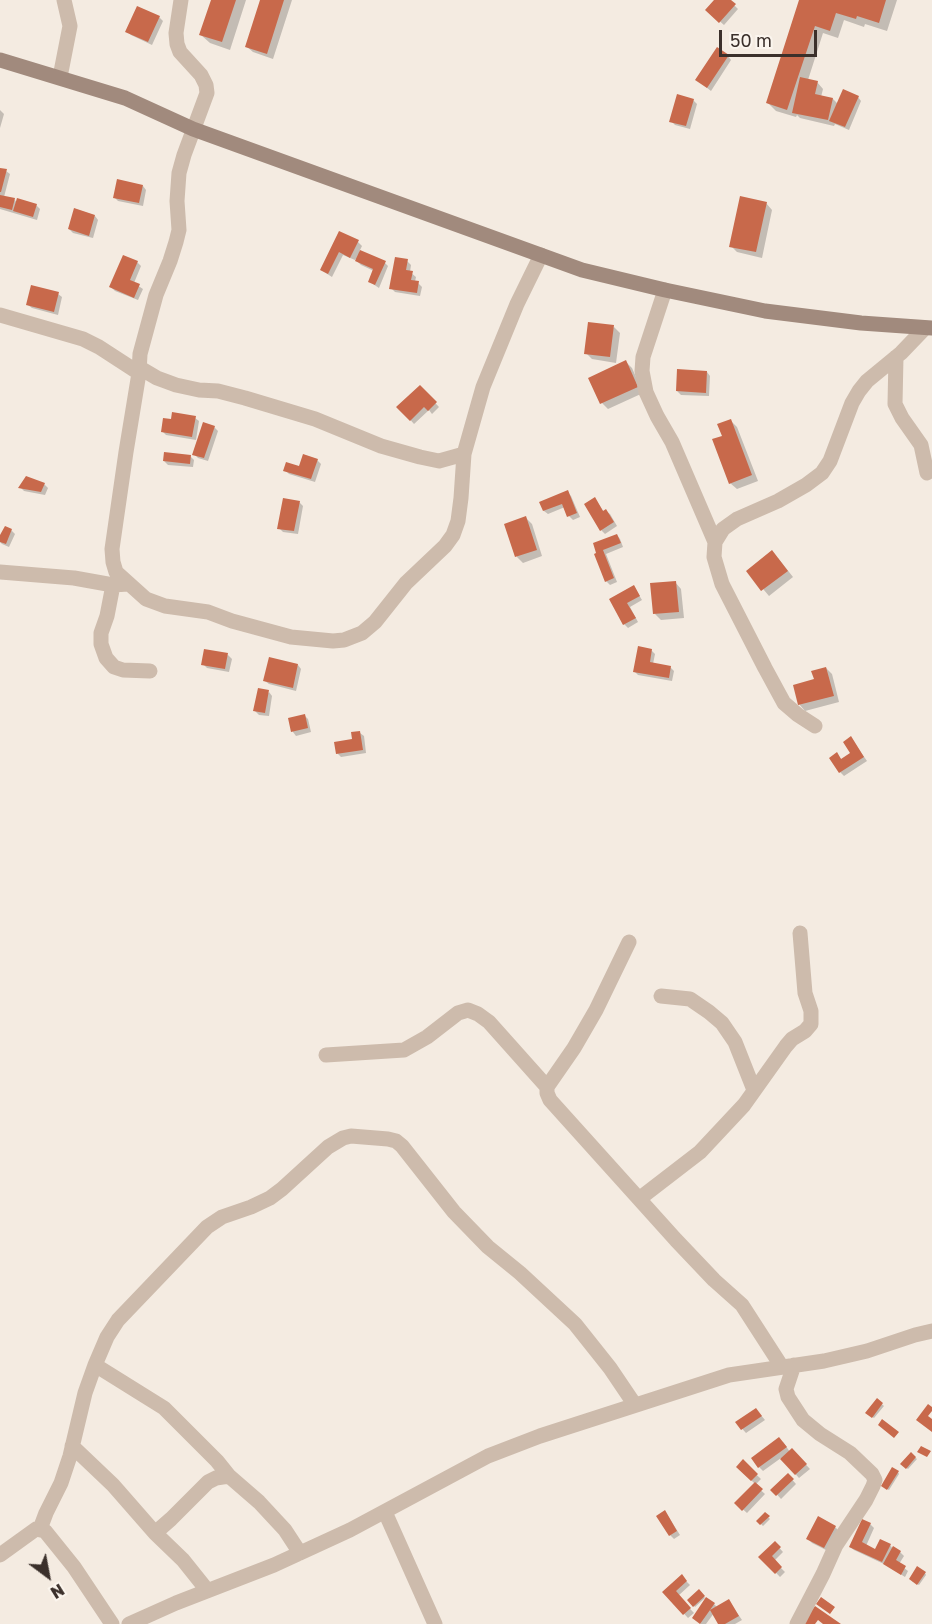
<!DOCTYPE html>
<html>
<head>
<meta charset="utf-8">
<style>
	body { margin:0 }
	#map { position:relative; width:932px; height:1624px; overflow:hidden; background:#f4ebe1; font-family:"Golos Text",sans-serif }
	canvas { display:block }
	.north { position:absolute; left:18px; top:1546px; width:60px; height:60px; -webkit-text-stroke:4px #fbf5ee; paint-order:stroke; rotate:148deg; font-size:16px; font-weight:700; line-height:24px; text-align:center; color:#3b302b }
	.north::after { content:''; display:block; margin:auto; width:21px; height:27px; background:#3b302b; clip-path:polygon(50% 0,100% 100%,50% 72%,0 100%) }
	.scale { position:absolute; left:719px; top:30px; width:98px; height:27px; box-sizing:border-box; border:3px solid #3b302b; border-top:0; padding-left:8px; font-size:18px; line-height:21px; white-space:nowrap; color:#3b302b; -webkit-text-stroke:4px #fbf5ee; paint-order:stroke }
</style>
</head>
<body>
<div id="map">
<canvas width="932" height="1624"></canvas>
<div class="north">N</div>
<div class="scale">50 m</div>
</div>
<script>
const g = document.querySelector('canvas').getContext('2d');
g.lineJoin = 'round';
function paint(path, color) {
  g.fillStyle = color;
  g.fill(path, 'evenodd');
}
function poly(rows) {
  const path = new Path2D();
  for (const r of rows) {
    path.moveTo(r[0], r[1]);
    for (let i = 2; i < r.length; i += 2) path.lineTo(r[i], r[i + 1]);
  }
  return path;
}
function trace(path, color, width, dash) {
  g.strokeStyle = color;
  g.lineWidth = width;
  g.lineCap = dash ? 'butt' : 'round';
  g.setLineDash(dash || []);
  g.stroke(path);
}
paint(poly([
	[212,0,246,0,230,50,210,43,201,35],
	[261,0,292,0,273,59,253,52,246,46],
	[716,0,729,0,738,9,724,25,707,10],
	[801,0,897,0,887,31,865,24,864,27,844,20,838,38,823,33,808,80,817,82,823,89,821,97,833,99,838,104,858,97,861,101,849,130,835,124,834,126,800,118,797,115,796,117,776,111,768,103],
	[159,17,163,21,152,45,131,35,127,31],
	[728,56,731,60,711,91,697,80],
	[693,100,697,104,690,129,675,125,671,121],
	[0,110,4,114,0,128],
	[0,169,6,171,10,174,4,197,14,199,17,203,36,205,40,209,37,220,0,209],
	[143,186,146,190,143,206,118,201,114,197],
	[766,203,772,210,762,258,737,252,731,246],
	[95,216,98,220,93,238,73,233,69,229],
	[340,233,358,242,362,246,359,252,385,263,388,266,379,288,370,282,374,271,361,265,355,259,355,260,343,255,332,277,321,270],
	[407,261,411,265,410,272,416,277,415,282,418,283,422,287,420,296,395,292,391,288],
	[137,262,141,266,134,283,143,289,138,300,115,291,111,287],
	[58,294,62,297,58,315,32,308,28,305],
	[614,327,620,333,616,363,592,359,586,353],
	[626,362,632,368,643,393,608,409,602,403,590,378],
	[707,372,710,376,709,396,681,395,677,391],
	[420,387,439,407,432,414,429,410,414,424,399,407],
	[195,418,199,421,196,440,166,435,162,431],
	[731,421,737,427,758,481,737,489,730,483,723,437],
	[214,427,218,431,208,461,198,458,194,454],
	[190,456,194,460,193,467,168,465,164,461],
	[317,460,321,464,315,482,289,474,285,470,300,468],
	[44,484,48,488,45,495,24,491,20,487],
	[567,492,571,496,580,517,573,520,569,516,565,507,548,514,544,511,541,503],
	[595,499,604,512,606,511,610,514,617,526,605,534,601,530],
	[299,502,303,506,298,534,283,532,279,528],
	[526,518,532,524,542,556,523,563,517,557,506,525],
	[11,530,15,534,9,547,2,544,0,542,0,538],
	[617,535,620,539,623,547,606,554,617,582,610,585,606,581,596,555],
	[778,558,793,577,769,596,748,571],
	[675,582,681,589,684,618,661,620,655,614],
	[634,587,642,600,630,607,638,622,628,628,624,624,611,599],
	[651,650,655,654,653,664,670,667,674,671,672,681,638,675,634,671],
	[228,655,232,659,229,672,207,668,203,664],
	[298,665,301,669,296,691,269,684,265,681],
	[826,668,832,674,839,702,805,711,799,704],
	[269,692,272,696,269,716,259,715,255,711],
	[305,716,308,719,311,732,296,736,293,732,290,719],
	[360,733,364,736,366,753,341,757,337,753],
	[851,738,867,761,844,776,840,772,837,754,842,760,852,754],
	[877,1400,884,1406,874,1418,867,1413],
	[760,1414,765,1420,746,1433,737,1423],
	[783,1442,790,1452,792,1450,810,1469,799,1478,781,1458,763,1471,759,1467],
	[911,1454,917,1459,908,1469,902,1464],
	[743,1462,761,1479,755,1485,765,1494,747,1513,736,1503,755,1484,738,1467],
	[898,1472,899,1474,889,1490,884,1487],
	[788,1475,796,1484,781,1499,773,1490],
	[765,1514,770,1519,763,1526,758,1521],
	[668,1516,680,1535,674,1539,670,1535],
	[870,1524,874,1528,866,1546,876,1551,890,1545,893,1549,900,1552,904,1556,899,1564,908,1571,905,1577,886,1565,854,1550,850,1547],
	[835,1527,839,1531,828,1551,812,1543,808,1539],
	[775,1543,783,1552,774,1561,785,1572,780,1577,761,1557],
	[925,1573,926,1575,919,1585,912,1581],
	[682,1577,690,1585,678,1596,694,1613,688,1618,664,1592],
	[699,1591,705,1598,695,1607,689,1600],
	[729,1601,742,1620,735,1624,720,1624,714,1613,706,1624,701,1624,698,1622,714,1604,717,1607]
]), '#0003');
paint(poly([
	[211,0,236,0,222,42,199,35],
	[260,0,284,0,267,54,245,47],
	[714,0,731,0,736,4,719,23,705,10],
	[799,0,886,0,879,23,857,16,856,19,836,13,830,31,815,26,787,110,766,103],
	[137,6,160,16,148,42,125,32],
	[717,47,729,55,707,88,695,80],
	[800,77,818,81,815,94,833,98,828,120,792,113],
	[843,89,859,96,845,127,829,121],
	[677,94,694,99,686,126,669,122],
	[0,168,7,169,1,192,0,192],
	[117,179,143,185,139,203,113,198],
	[0,195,15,198,12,210,0,207],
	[740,196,767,202,756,252,729,247],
	[17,198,37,204,33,217,13,211],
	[74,208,95,215,89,236,68,229],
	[339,231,359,240,350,258,339,252,328,274,320,270],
	[360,250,386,261,375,285,368,282,373,269,355,261],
	[123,255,138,261,130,280,140,284,134,298,109,287],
	[395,257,408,259,406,270,413,271,411,280,419,281,417,293,389,289],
	[31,285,59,292,54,312,26,305],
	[588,322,614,325,610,357,584,354],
	[626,360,638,387,600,404,588,378],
	[677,369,707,371,706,393,676,391],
	[420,385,437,402,428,411,424,407,410,421,396,407],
	[172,412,196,416,192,437,161,432,163,418,171,419],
	[731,419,752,475,729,484,712,439,722,436,717,424],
	[203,422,215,426,204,458,192,455],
	[164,452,191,455,190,464,163,461],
	[303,454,318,459,311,479,283,471,286,462,299,466],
	[26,476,45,483,41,492,18,488],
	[568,490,577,513,567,517,562,504,543,511,539,502],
	[595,497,603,511,606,509,614,522,600,531,584,504],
	[283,498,300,501,294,531,277,529],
	[526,516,537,550,515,557,504,524],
	[5,526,12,529,6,544,0,542,0,535],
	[617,534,621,543,603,550,614,578,605,582,594,554,596,553,593,543],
	[772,550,788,571,761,591,746,571],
	[676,581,679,612,653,614,650,583],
	[634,585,640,596,627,603,636,618,623,625,609,599],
	[638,646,652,649,650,662,671,666,669,678,633,672],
	[204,649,228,653,225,669,201,665],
	[269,657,298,664,293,688,263,681],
	[826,667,834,696,798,705,793,685,814,679,811,671],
	[258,688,269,690,265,713,253,711],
	[305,714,308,728,291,732,288,718],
	[360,731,363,750,336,754,334,742,352,739,351,732],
	[851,736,864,757,839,773,829,758,837,752,841,759,850,753,843,742],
	[877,1398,883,1403,872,1418,865,1413],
	[928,1404,932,1407,932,1411,928,1416,932,1419,932,1432,916,1420],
	[756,1408,762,1416,741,1430,735,1422],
	[882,1419,899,1432,894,1438,878,1425],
	[779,1437,787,1447,758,1468,751,1458],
	[921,1446,931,1451,927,1457,917,1452],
	[792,1448,807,1464,795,1475,780,1459],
	[911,1452,916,1457,906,1469,900,1464],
	[743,1459,758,1474,751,1481,736,1467],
	[892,1467,899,1471,887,1490,881,1486],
	[788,1473,794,1479,776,1496,770,1490],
	[755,1482,763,1489,742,1511,734,1503],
	[665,1510,677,1531,669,1536,656,1516],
	[765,1512,770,1516,760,1525,756,1521],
	[818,1516,836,1526,824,1548,806,1539],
	[862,1519,871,1523,862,1542,875,1549,880,1539,891,1544,882,1562,849,1547],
	[775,1541,781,1547,772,1556,782,1567,775,1574,758,1557],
	[893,1546,901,1551,896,1560,906,1566,901,1575,883,1564],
	[917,1566,926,1572,917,1585,909,1579],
	[682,1574,687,1581,676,1591,691,1608,683,1615,662,1592],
	[699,1589,705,1596,693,1607,687,1600],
	[706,1597,715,1603,700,1624,692,1618],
	[821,1597,835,1607,830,1614,816,1604],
	[729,1599,739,1616,725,1624,718,1624,710,1610],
	[815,1606,841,1624,823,1624,818,1620,815,1624,802,1624]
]), '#c8694b');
trace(poly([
	[181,0,176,33,177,44,180,52,201,75,206,85,207,93,184,155,179,173,177,201,179,230,176,242,170,261,156,295,140,354,139,373,126,452,112,549,113,562,116,572,146,599,165,606,208,612,232,621,291,637,333,641,344,640,362,633,375,622,406,583,445,546,453,535,458,521,461,498,464,454,483,387,517,304,541,255],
	[60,77,70,26,64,0],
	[665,290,643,357,642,371,646,392,657,416,672,442,715,542],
	[0,315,83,339,99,347,139,373],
	[896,357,895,404,902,418,921,445,927,473],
	[140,368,157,378,176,385,199,390,218,391,245,398,315,419,381,446,420,457,439,461,464,454],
	[0,572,74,578,113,585,128,584],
	[113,585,107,616,101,633,101,644,106,658,114,667,123,670,150,671],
	[815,726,798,715,784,703,765,668,722,584,714,557,715,542,723,529,737,519,778,501,806,485,822,473,830,461,852,403,859,391,867,381,901,353,925,328],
	[629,942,596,1010,574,1048,547,1087,547,1093,550,1100,676,1240,714,1280,742,1305,782,1367],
	[661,996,690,999,709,1012,722,1023,735,1042,754,1090],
	[326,1055,404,1050,427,1037,458,1013,468,1010,478,1014,489,1022,547,1087],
	[639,1199,700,1152,744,1105,786,1046,792,1039,805,1031,811,1024,811,1011,805,993,800,933],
	[95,1365,164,1408,217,1461,229,1476,259,1502,285,1530,300,1553],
	[794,1365,786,1389,788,1397,803,1420,820,1434,850,1453,872,1474,875,1480,873,1486,866,1500,836,1545,823,1574,797,1624],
	[72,1446,113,1485,155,1533,183,1560,207,1590],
	[385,1512,435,1624],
	[40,1529,46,1513,61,1483,70,1456,85,1393,95,1365,107,1337,118,1320,207,1227,222,1217,251,1207,270,1198,282,1189,328,1147,343,1138,351,1136,388,1139,396,1141,402,1146,454,1212,488,1247,520,1273,575,1324,610,1368,635,1405],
	[155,1533,171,1519,208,1482,216,1478,229,1476],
	[0,1555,36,1529,45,1531,74,1567,112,1624],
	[129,1624,176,1603,274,1565,350,1530,488,1456,540,1436,729,1375,824,1361,867,1351,915,1335,932,1331]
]), '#cdbbac', 15);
trace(poly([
	[0,60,125,98,193,129,582,270,665,290,765,311,861,323,932,328]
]), '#a18a7d', 15);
</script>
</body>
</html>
